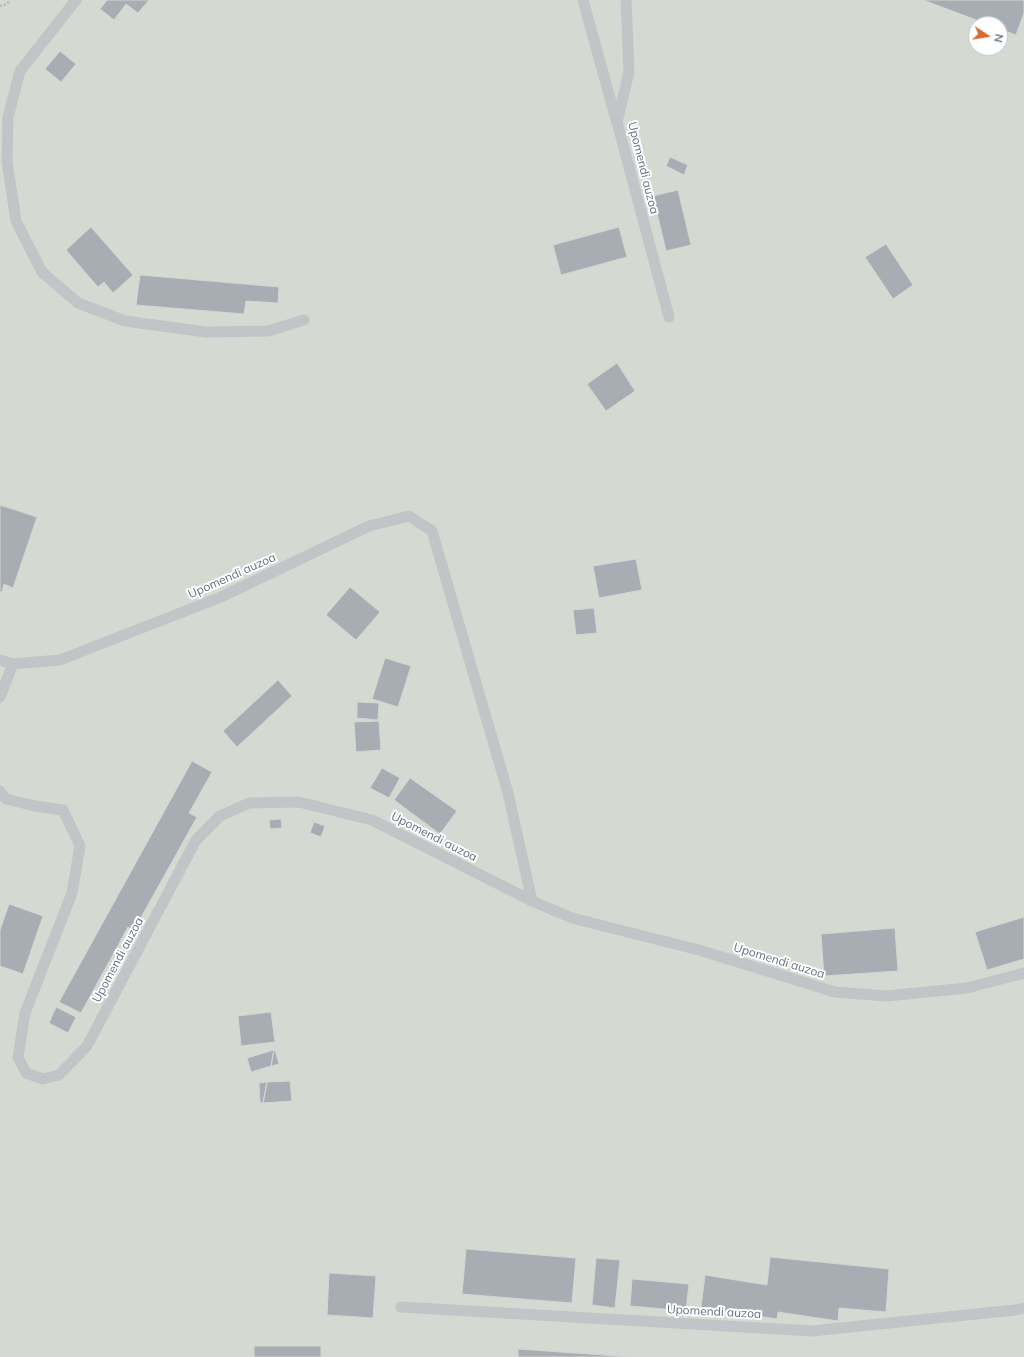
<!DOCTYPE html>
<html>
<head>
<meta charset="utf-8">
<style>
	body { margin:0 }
	#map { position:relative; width:1024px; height:1357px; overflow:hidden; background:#f3f4f0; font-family:Mulish,sans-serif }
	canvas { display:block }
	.north { position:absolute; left:968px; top:16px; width:40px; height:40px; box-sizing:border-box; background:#fff; border:1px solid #c1c6cc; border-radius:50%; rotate:102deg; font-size:11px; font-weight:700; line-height:16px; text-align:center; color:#65707f }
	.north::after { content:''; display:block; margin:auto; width:14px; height:18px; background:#d66b2d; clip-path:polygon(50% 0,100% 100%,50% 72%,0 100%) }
</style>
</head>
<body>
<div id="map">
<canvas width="1024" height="1357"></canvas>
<div class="north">N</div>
</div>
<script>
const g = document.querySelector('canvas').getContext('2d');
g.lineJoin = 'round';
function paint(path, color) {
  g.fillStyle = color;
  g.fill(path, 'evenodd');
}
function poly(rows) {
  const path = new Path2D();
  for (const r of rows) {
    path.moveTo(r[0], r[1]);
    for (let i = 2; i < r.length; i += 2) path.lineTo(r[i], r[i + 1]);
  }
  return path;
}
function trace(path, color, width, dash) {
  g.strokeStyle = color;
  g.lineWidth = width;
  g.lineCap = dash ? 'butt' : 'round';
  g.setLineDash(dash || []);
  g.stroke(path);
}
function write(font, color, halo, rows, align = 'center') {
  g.font = font + ' Mulish,sans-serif';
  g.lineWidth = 4;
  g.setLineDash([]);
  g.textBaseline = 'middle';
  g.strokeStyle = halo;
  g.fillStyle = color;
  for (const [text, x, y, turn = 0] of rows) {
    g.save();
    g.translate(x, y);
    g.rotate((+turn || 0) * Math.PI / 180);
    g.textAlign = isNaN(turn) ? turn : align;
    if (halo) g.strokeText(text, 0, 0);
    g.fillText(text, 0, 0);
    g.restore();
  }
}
paint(poly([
	[0,0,1024,0,1024,1357,0,1357],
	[976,24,1000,24,1000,48,976,48]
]), '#d4dad1');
const building = poly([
	[107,0,149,0,138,13,126,4,114,20,100,9,107,0],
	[923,0,1024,0,1024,13,1016,35,1000,29,1000,24,987,24,923,0],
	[60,51,76,64,61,82,45,69,60,51],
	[670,157,688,165,684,175,666,166,670,157],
	[678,190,691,245,666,251,653,196,678,190],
	[91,227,133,275,113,293,104,282,98,287,66,250,91,227],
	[619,227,627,257,561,275,553,245,619,227],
	[886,244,913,285,893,299,865,257,886,244],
	[140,275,279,287,278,303,246,301,244,314,136,305,140,275],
	[617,363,635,391,606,411,587,384,617,363],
	[0,505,37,517,13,588,4,584,2,592,0,592,0,505],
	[636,559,642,590,599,598,593,566,636,559],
	[350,587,380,612,356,640,326,615,350,587],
	[594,608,597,633,576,635,573,610,594,608],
	[385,658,411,666,398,707,372,699,385,658],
	[278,680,292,696,237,747,223,731,278,680],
	[357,702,379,703,378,720,357,718,357,702],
	[379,721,381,750,356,752,354,722,379,721],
	[192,761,212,772,189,813,197,817,134,930,128,927,81,1013,59,1002,192,761],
	[382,768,400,778,389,798,370,788,382,768],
	[410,778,457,811,440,834,394,800,410,778],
	[281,819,282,828,270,829,269,820,281,819],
	[314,822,325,826,321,837,310,833,314,822],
	[9,904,43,916,23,974,0,966,0,930,9,904],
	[1024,917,1024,959,987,970,975,932,1024,917],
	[895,928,898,971,824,976,821,934,895,928],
	[56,1007,76,1017,68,1033,49,1023,56,1007],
	[271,1012,275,1042,241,1046,238,1016,271,1012],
	[274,1050,271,1066,251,1072,247,1058,274,1050],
	[274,1050,275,1050,279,1064,271,1066,274,1050],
	[290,1081,292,1101,263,1103,267,1082,290,1081],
	[267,1082,263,1103,260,1103,259,1083,267,1082],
	[466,1249,576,1258,572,1303,462,1294,466,1249],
	[770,1257,889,1269,886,1312,839,1308,838,1321,778,1312,777,1319,701,1307,705,1275,767,1285,770,1257],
	[596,1258,620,1260,615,1308,592,1305,596,1258],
	[329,1273,376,1276,373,1318,327,1315,329,1273],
	[632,1279,689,1284,686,1311,630,1306,632,1279],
	[254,1346,321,1346,321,1357,254,1357,254,1346],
	[518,1349,632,1357,518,1357,518,1349]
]);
paint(building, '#a8adb4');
trace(building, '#d4d5d3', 1);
trace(poly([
	[0,6,7,4,10,0]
]), '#b9bbbd', 2.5, [2, 2]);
trace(poly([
	[76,0,20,71,8,117,7,162,16,221,42,272,78,303,125,321,206,332,268,331,304,320],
	[583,0,616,120],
	[626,0,629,72,617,122,669,317],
	[0,660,13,664,60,660,221,597,369,526,409,516,432,531,508,793,532,901],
	[0,697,13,664],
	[0,791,6,799,35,806,63,810,80,846,72,893,25,1013,18,1057,26,1073,43,1079,59,1075,87,1046,196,840,220,816,249,803,299,802,372,820,532,901,572,918,699,950,835,992,887,996,967,988,1024,973],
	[401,1307,812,1331,1015,1310,1024,1308]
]), '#c2c4c8', 11);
write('12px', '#65707f', '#fff', [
	["Upomendi auzoa",643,168,76],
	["Upomendi auzoa",232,576,-24],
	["Upomendi auzoa",434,837,27],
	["Upomendi auzoa",118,960,-62],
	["Upomendi auzoa",779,961,17],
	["Upomendi auzoa",714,1312,3]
]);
</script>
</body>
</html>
